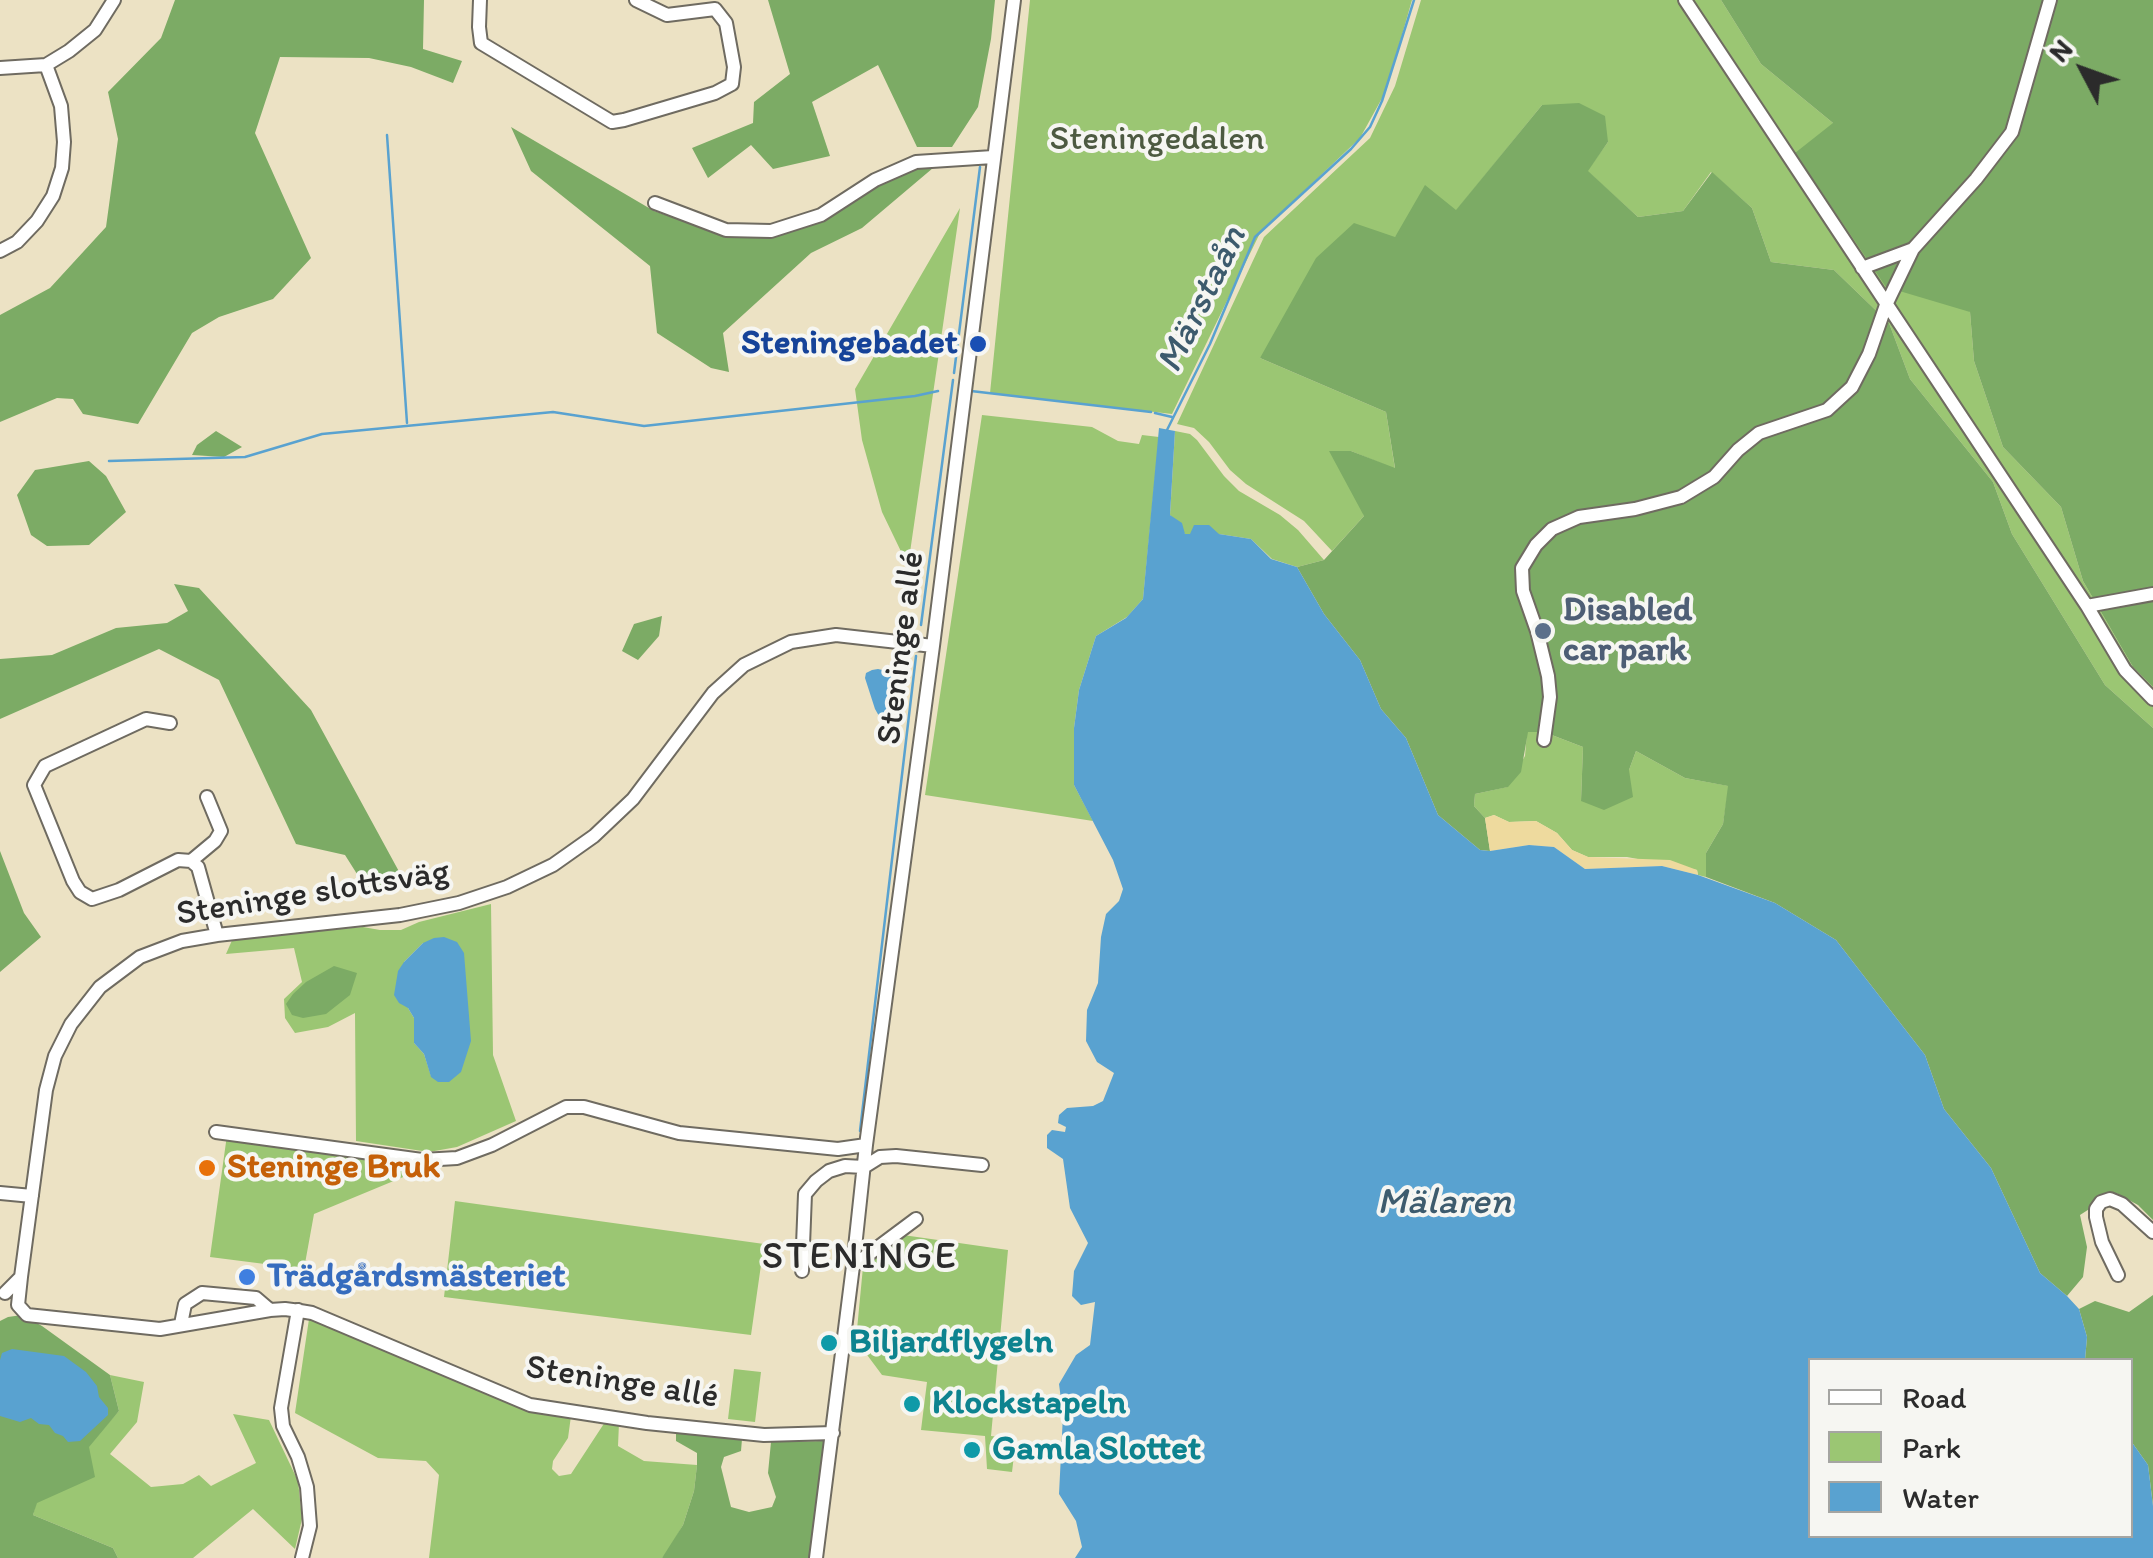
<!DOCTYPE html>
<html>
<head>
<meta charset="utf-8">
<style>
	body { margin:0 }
	#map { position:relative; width:2153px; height:1558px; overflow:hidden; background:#ece2c4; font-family:Itim,sans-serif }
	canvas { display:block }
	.legend { position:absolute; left:1808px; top:1358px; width:325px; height:180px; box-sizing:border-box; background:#f6f6f2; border:2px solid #a5a5a2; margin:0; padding:12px 18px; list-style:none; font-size:30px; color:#2b2b2b }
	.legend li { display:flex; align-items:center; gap:20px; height:50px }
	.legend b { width:50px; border:2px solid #a5a5a2 }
	.north { position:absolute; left:2033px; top:20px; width:100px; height:100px; -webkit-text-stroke:8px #f6f6f2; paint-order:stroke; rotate:311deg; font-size:28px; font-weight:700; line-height:40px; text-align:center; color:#2b2b2b }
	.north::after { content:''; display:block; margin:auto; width:35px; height:45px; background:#2b2b2b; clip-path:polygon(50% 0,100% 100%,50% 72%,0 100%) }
</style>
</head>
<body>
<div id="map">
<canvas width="2153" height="1558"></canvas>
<ul class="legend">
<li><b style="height:12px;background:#fff"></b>Road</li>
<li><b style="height:28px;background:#9bc673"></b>Park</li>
<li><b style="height:28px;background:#59a2d0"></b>Water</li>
</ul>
<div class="north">N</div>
</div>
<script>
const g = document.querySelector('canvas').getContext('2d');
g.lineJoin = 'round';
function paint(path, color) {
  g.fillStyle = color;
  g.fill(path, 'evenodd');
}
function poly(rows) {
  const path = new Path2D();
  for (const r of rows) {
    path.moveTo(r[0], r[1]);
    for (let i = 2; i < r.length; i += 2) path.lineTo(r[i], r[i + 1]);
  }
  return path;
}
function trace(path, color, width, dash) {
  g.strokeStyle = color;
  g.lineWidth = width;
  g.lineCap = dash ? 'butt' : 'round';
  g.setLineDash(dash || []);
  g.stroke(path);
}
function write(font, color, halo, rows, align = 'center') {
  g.font = font + ' Itim,sans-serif';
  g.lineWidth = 8;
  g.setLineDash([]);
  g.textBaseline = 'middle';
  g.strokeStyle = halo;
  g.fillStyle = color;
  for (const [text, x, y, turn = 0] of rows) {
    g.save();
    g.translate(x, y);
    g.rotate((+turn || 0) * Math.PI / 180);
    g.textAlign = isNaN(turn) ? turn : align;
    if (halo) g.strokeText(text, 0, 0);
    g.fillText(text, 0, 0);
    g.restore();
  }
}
paint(poly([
	[1030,0,1412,0,1386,91,1360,138,1260,233,1172,414,990,393],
	[1421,0,1721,0,1761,64,1833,123,1970,312,1974,361,2003,447,2061,507,2083,581,2133,667,2153,687,2153,728,2105,685,2012,534,1993,482,1910,379,1889,323,1834,270,1771,262,1752,208,1711,172,1683,211,1638,217,1587,171,1608,142,1542,105,1456,211,1395,237,1260,358,1386,412,1395,469,1351,451,1364,516,1332,551,1304,521,1246,484,1230,470,1209,442,1194,428,1177,424,1264,237,1370,138,1395,86],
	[960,208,908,566,882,512,862,440,855,389],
	[982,415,1092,427,1118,441,1139,444,1142,435,1159,437,1143,599,1127,617,1096,636,1079,690,1074,728,1074,785,1093,821,925,795],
	[1175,431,1190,434,1197,440,1224,476,1239,491,1280,515,1298,530,1324,560,1297,567,1272,559,1251,539,1219,534,1185,534,1170,515],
	[1527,732,1544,732,1583,747,1581,801,1629,770,1636,751,1685,778,1729,786,1723,824,1706,853,1706,877,1698,875,1697,870,1627,857,1588,857,1572,850,1557,833,1536,821,1509,822,1494,815,1485,818,1474,806,1475,794,1507,787,1525,756],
	[491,904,493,1055,516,1121,457,1147,429,1152,356,1141,355,1013,328,1027,295,1033,285,1018,284,999,302,982,294,948,226,954,233,938,363,927,380,930,401,930,419,922],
	[423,943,431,1076,424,1054,414,1043,414,1018,408,1008,404,962],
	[227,1135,437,1163,314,1214,304,1269,210,1257],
	[455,1201,764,1244,751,1335,444,1297],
	[903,1235,1008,1250,991,1436,1016,1439,1012,1472,987,1469,985,1436,921,1430,927,1382,882,1375,856,1340,863,1267],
	[309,1319,525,1409,571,1416,568,1438,553,1461,552,1469,559,1476,571,1474,605,1422,619,1423,618,1446,644,1461,697,1465,694,1491,683,1525,667,1553,662,1558,429,1558,439,1475,426,1461,378,1458,295,1413],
	[734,1369,761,1372,755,1422,728,1419],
	[110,1375,144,1382,137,1422,110,1454,151,1487,183,1484,199,1475,211,1486,256,1463,233,1414,269,1420,298,1481,302,1519,295,1549,253,1509,193,1558,118,1558,113,1548,33,1515,36,1503,119,1411]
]), '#9bc673');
paint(poly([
	[175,0,424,0,423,49,462,61,453,83,411,67,369,58,280,57,255,133,311,258,273,299,219,317,192,333,138,424,83,414,73,399,57,398,0,422,0,315,50,288,106,227,118,139,108,92,161,38],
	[768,0,995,0,991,39,978,107,952,147,917,147,878,65,812,102,830,156,773,169,751,145,708,178,692,148,753,123,754,102,790,74],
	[1721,0,2153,0,2153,687,2133,667,2083,581,2061,507,2003,447,1974,361,1970,312,1886,287,1795,153,1833,123,1761,64],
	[1579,103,1605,116,1608,142,1588,171,1638,217,1683,211,1712,172,1752,208,1771,262,1834,270,1889,323,1910,379,1993,482,2012,534,2105,685,2153,728,2153,1220,2138,1205,2116,1193,2102,1196,2094,1206,2080,1215,2087,1247,2083,1277,2067,1296,2040,1273,1991,1168,1944,1109,1925,1055,1836,940,1775,903,1706,877,1706,853,1723,824,1728,786,1685,778,1636,751,1629,770,1633,797,1604,810,1581,801,1583,747,1544,732,1528,732,1521,772,1508,787,1475,794,1474,806,1485,818,1490,851,1480,850,1438,815,1406,738,1381,709,1360,660,1324,614,1297,567,1324,560,1364,516,1329,451,1351,451,1395,468,1386,412,1260,358,1316,258,1354,223,1395,237,1425,185,1456,210,1542,105],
	[511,127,654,211,727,236,772,237,824,220,877,185,918,167,933,168,862,228,811,253,723,333,729,372,711,368,657,333,650,266,531,171],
	[216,431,242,447,224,457,192,455,197,445],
	[89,461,106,476,126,512,89,545,47,546,31,535,17,495,35,470],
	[174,584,199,588,311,710,402,877,369,893,345,855,296,844,219,680,159,649,0,719,0,659,52,655,116,628,167,623,188,611],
	[662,616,659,636,638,660,622,651,634,624],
	[0,851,24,913,41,937,0,972],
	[334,966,357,973,350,995,326,1014,303,1018,292,1015,286,1004,293,994,306,982],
	[2153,1295,2153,1506,2148,1465,2131,1441,2130,1360,2085,1360,2087,1337,2079,1309,2095,1301,2129,1312],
	[22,1315,42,1326,110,1375,119,1411,89,1447,95,1477,37,1503,33,1515,113,1548,118,1558,0,1558,0,1321,8,1317],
	[676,1431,742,1439,741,1451,724,1457,721,1467,731,1507,749,1512,772,1507,776,1497,768,1473,771,1442,826,1441,810,1558,662,1558,683,1525,694,1491,697,1465,697,1453,676,1441]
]), '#7cab65');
paint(poly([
	[1494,815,1509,822,1536,821,1557,833,1572,850,1588,857,1670,860,1697,870,1698,875,1662,866,1585,869,1554,847,1529,845,1490,851,1485,818]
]), '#eeda9e');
paint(poly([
	[1159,428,1175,431,1170,515,1182,523,1185,534,1190,534,1194,525,1209,525,1219,534,1251,539,1271,559,1297,567,1324,614,1360,660,1381,709,1406,738,1438,815,1480,850,1490,851,1529,845,1554,847,1585,869,1662,866,1698,875,1775,903,1836,940,1925,1055,1944,1109,1991,1168,2040,1273,2067,1296,2079,1309,2087,1337,2085,1360,1810,1360,1810,1536,2130,1536,2131,1441,2148,1465,2153,1506,2153,1558,1075,1558,1082,1547,1076,1521,1059,1494,1063,1415,1059,1384,1076,1355,1090,1345,1095,1302,1081,1305,1072,1296,1074,1271,1088,1243,1070,1208,1063,1159,1047,1148,1047,1135,1052,1130,1065,1132,1066,1127,1058,1123,1059,1115,1067,1108,1093,1106,1103,1101,1114,1073,1097,1062,1086,1041,1087,1010,1098,983,1101,937,1106,914,1119,901,1123,889,1113,860,1074,785,1074,728,1079,690,1096,636,1126,618,1143,599],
	[878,669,891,672,898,684,893,713,884,719,879,716,875,709,865,678,866,673,872,670],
	[444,937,457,942,464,953,471,1041,461,1072,449,1082,438,1082,431,1077,424,1054,414,1043,414,1018,408,1008,399,1003,394,995,398,971,404,962,423,943,434,938],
	[12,1349,64,1356,86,1372,97,1386,99,1397,108,1408,108,1415,80,1441,68,1442,63,1436,55,1433,49,1425,39,1424,31,1418,20,1422,0,1416,0,1360,2,1353]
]), '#59a2d0');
trace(poly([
	[387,135,407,423],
	[954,373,980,167],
	[971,391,1151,412],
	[1155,413,1172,417],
	[1167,430,1210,344,1255,237,1351,149,1370,127,1382,101,1414,0],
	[109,461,245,457,322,434,553,412,644,426,915,396,938,391],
	[921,625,953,380],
	[860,1131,916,656]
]), '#59a2d0', 2.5);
const minor = poly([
	[480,0,479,27,481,43,612,122,624,120,715,93,732,84,734,67,726,23,715,9,667,15,636,0],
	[1685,0,2087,606,2125,670,2153,699],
	[0,68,46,65,69,51,95,30,114,0],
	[655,203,726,230,771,231,821,215,875,180,916,162,993,157],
	[0,251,17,242,37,221,53,196,62,168,64,142,61,106,46,65],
	[1862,268,1913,249,1976,179,2012,132,2050,0],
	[2087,606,2153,594],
	[170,723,146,719,45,766,34,785,73,881,80,892,92,899,119,890,178,860,191,861,198,867,217,935],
	[1544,740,1550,697,1548,676,1537,631,1523,591,1522,568,1536,545,1552,529,1579,517,1635,509,1681,497,1714,477,1738,450,1759,433,1827,410,1852,387,1869,354,1886,305,1913,249],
	[191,861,215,841,221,831,207,797],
	[216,1132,422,1160,457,1158,492,1145,566,1107,584,1107,679,1133,838,1149,866,1145,933,646,1014,0],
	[0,1193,32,1196],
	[853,1266,916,1219],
	[802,1271,805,1194,816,1181,829,1171,845,1166,864,1167,880,1157,896,1156,982,1165],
	[2118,1275,2102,1242,2096,1217,2096,1209,2101,1202,2110,1199,2122,1204,2153,1232],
	[21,1277,18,1305,27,1315,160,1329,270,1310,285,1309,300,1311,312,1313,530,1405,647,1423,764,1435,833,1433],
	[5,1293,21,1277,46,1090,55,1056,71,1024,100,987,140,957,182,941,217,935,400,915,459,903,507,887,553,865,594,836,633,799,713,693,744,665,791,642,836,635,933,646],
	[298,1310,281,1408,283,1426,298,1457,307,1487,310,1526,302,1558],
	[181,1324,185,1304,202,1293,256,1298,270,1310],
	[816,1558,853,1266,866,1145]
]);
trace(minor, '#6f6b61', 16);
trace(minor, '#fff', 12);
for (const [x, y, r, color] of [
	[978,344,10,"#1a4fb4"],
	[1543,631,10,"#5c6f8a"],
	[207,1168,10,"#e8710a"],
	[247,1277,10,"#3f7fe0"],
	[829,1343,10,"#0f9aa8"],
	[912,1404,10,"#0f9aa8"],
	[972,1450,10,"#0f9aa8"]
]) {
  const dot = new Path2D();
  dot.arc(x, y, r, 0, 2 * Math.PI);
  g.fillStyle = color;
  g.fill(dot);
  trace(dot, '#f6f6f2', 4);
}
write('35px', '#4d5a41', '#f6f6f2', [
	["Steningedalen",1157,140]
]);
write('bold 35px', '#164399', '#f6f6f2', [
	["Steningebadet",958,344]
], 'right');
write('bold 35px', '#4e5e75', '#f6f6f2', [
	["Disabled",1563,611],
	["car park",1563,651]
], 'left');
write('35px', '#2b2b2b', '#f6f6f2', [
	["Steninge allé",902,648,-83],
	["Steninge slottsväg",313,894,-9],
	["Steninge allé",622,1383,9]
]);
write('bold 35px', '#c56008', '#f6f6f2', [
	["Steninge Bruk",227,1168]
], 'left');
write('bold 35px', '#366cbe', '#f6f6f2', [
	["Trädgårdsmästeriet",267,1277]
], 'left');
write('bold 35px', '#0d838f', '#f6f6f2', [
	["Biljardflygeln",849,1343],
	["Klockstapeln",932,1404],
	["Gamla Slottet",992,1450]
], 'left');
write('italic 38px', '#3d5b6d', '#f6f6f2', [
	["Märstaån",1203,300,-64],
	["Mälaren",1444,1203]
]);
g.letterSpacing = '2.5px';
write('38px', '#2b2b2b', '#f6f6f2', [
	["STENINGE",860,1258]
]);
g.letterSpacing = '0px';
</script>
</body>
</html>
